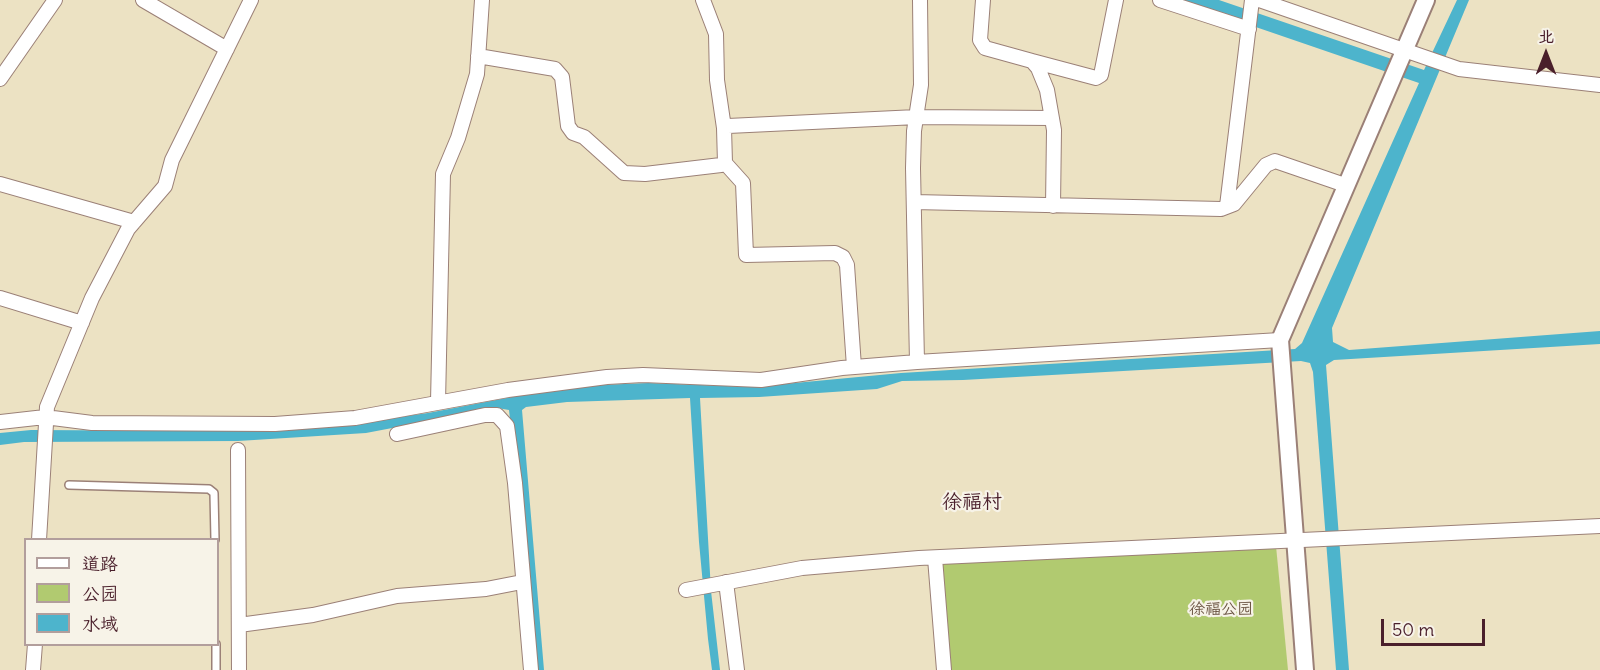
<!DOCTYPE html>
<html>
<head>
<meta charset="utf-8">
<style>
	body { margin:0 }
	#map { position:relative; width:1600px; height:670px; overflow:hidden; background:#ece2c3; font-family:Delius,"LXGW WenKai TC",sans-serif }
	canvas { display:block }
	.legend { position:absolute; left:24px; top:538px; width:195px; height:108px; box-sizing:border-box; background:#f7f3e8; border:2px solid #b29e9c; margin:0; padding:8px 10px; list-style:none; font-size:18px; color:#4a1f2b }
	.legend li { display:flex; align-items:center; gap:12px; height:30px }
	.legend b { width:30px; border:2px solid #b29e9c }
	.north { position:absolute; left:1516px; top:24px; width:60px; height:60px; -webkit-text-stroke:4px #f7f3e8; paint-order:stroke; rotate:0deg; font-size:16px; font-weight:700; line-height:24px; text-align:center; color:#4a1f2b }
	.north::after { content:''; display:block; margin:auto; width:21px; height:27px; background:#4a1f2b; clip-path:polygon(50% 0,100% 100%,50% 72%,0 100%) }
	.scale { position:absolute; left:1381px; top:619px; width:104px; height:27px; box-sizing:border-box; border:3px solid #4a1f2b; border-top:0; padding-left:8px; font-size:18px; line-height:21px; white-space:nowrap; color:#4a1f2b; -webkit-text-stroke:4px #f7f3e8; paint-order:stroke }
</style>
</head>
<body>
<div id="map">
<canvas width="1600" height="670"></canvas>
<ul class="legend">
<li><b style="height:8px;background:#fff"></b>道路</li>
<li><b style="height:16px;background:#b1ca70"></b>公园</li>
<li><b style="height:16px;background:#4db4cc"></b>水域</li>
</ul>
<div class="north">北</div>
<div class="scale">50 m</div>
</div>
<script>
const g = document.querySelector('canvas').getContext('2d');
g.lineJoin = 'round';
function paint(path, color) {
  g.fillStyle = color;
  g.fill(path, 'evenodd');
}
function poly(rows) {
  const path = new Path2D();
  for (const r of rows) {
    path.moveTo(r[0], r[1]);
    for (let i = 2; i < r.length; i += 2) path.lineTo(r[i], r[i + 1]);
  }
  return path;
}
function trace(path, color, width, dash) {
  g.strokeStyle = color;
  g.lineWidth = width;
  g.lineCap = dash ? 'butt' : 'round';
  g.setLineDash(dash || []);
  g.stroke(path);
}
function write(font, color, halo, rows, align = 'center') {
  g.font = font + ' Delius,"LXGW WenKai TC",sans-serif';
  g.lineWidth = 4.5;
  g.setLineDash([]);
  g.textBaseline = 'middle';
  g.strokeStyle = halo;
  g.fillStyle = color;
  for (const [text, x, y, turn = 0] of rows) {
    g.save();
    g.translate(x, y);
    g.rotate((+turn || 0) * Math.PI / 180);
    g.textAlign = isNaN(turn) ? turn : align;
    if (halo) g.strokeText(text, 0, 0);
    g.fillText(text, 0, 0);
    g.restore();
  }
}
paint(poly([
	[1276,546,1288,670,946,670,937,562]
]), '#b1ca70');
paint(poly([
	[1177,0,1219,0,1424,70,1457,0,1469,0,1332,328,1333,342,1349,350,1600,331,1600,344,1334,360,1326,365,1349,670,1336,670,1313,372,1310,363,1301,361,963,380,902,381,877,389,759,397,700,398,711,591,720,670,712,670,708,639,699,542,690,398,567,402,526,407,522,410,544,670,537,670,509,410,497,408,366,433,238,441,24,442,0,445,0,433,31,430,214,431,334,426,428,413,517,396,599,385,648,383,752,387,901,373,1295,349,1302,343,1419,83]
]), '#4db4cc');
const service = poly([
	[69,485,209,489,214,493,215,540],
	[216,644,216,670]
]);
const minor = poly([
	[143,0,227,49],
	[703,0,716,34,717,80,724,128],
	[983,0,980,40,985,48,1032,61,1038,68,1047,90,1054,130,1053,206],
	[1160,0,1249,29],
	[1259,0,1459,69,1600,85],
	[478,56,555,69,562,77,568,126,573,133,584,137,624,173,645,174,721,165,725,163,724,128,728,126,917,117,1051,118],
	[1032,61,1096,78,1101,75,1116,0],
	[0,79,55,0],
	[725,163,743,183,746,255,835,253,843,257,847,265,854,367],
	[0,184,134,222],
	[914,202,1221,209,1234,204,1266,165,1275,161,1345,185],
	[1227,206,1252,0],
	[0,298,82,323],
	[917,362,913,168,914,131,921,85,920,0],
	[438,402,443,174,458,138,477,74,482,0],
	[0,422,45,417,92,423,275,424,355,418,508,390,607,377,643,375,761,380,842,368,917,362,1280,340],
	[397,434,485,415,497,415,507,426,515,483,531,670],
	[238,450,239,670],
	[39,540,47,407,92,298,128,229,165,186,172,160,251,0],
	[935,558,944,670],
	[726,582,737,670],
	[686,590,802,568,919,558,1600,526],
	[239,625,313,615,397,596,486,589,522,582],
	[33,670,35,644]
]);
const tertiary = poly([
	[1305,670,1280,340,1426,0]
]);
trace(service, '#9b8077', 10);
trace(minor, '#9b8077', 16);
trace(tertiary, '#9b8077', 20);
trace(service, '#fff', 7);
trace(minor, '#fff', 14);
trace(tertiary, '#fff', 16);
write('16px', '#695240', '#f7f3e8', [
	["徐福公园",1221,609]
]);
write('20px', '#4a1f2b', '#f7f3e8', [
	["徐福村",972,502]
]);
</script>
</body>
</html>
